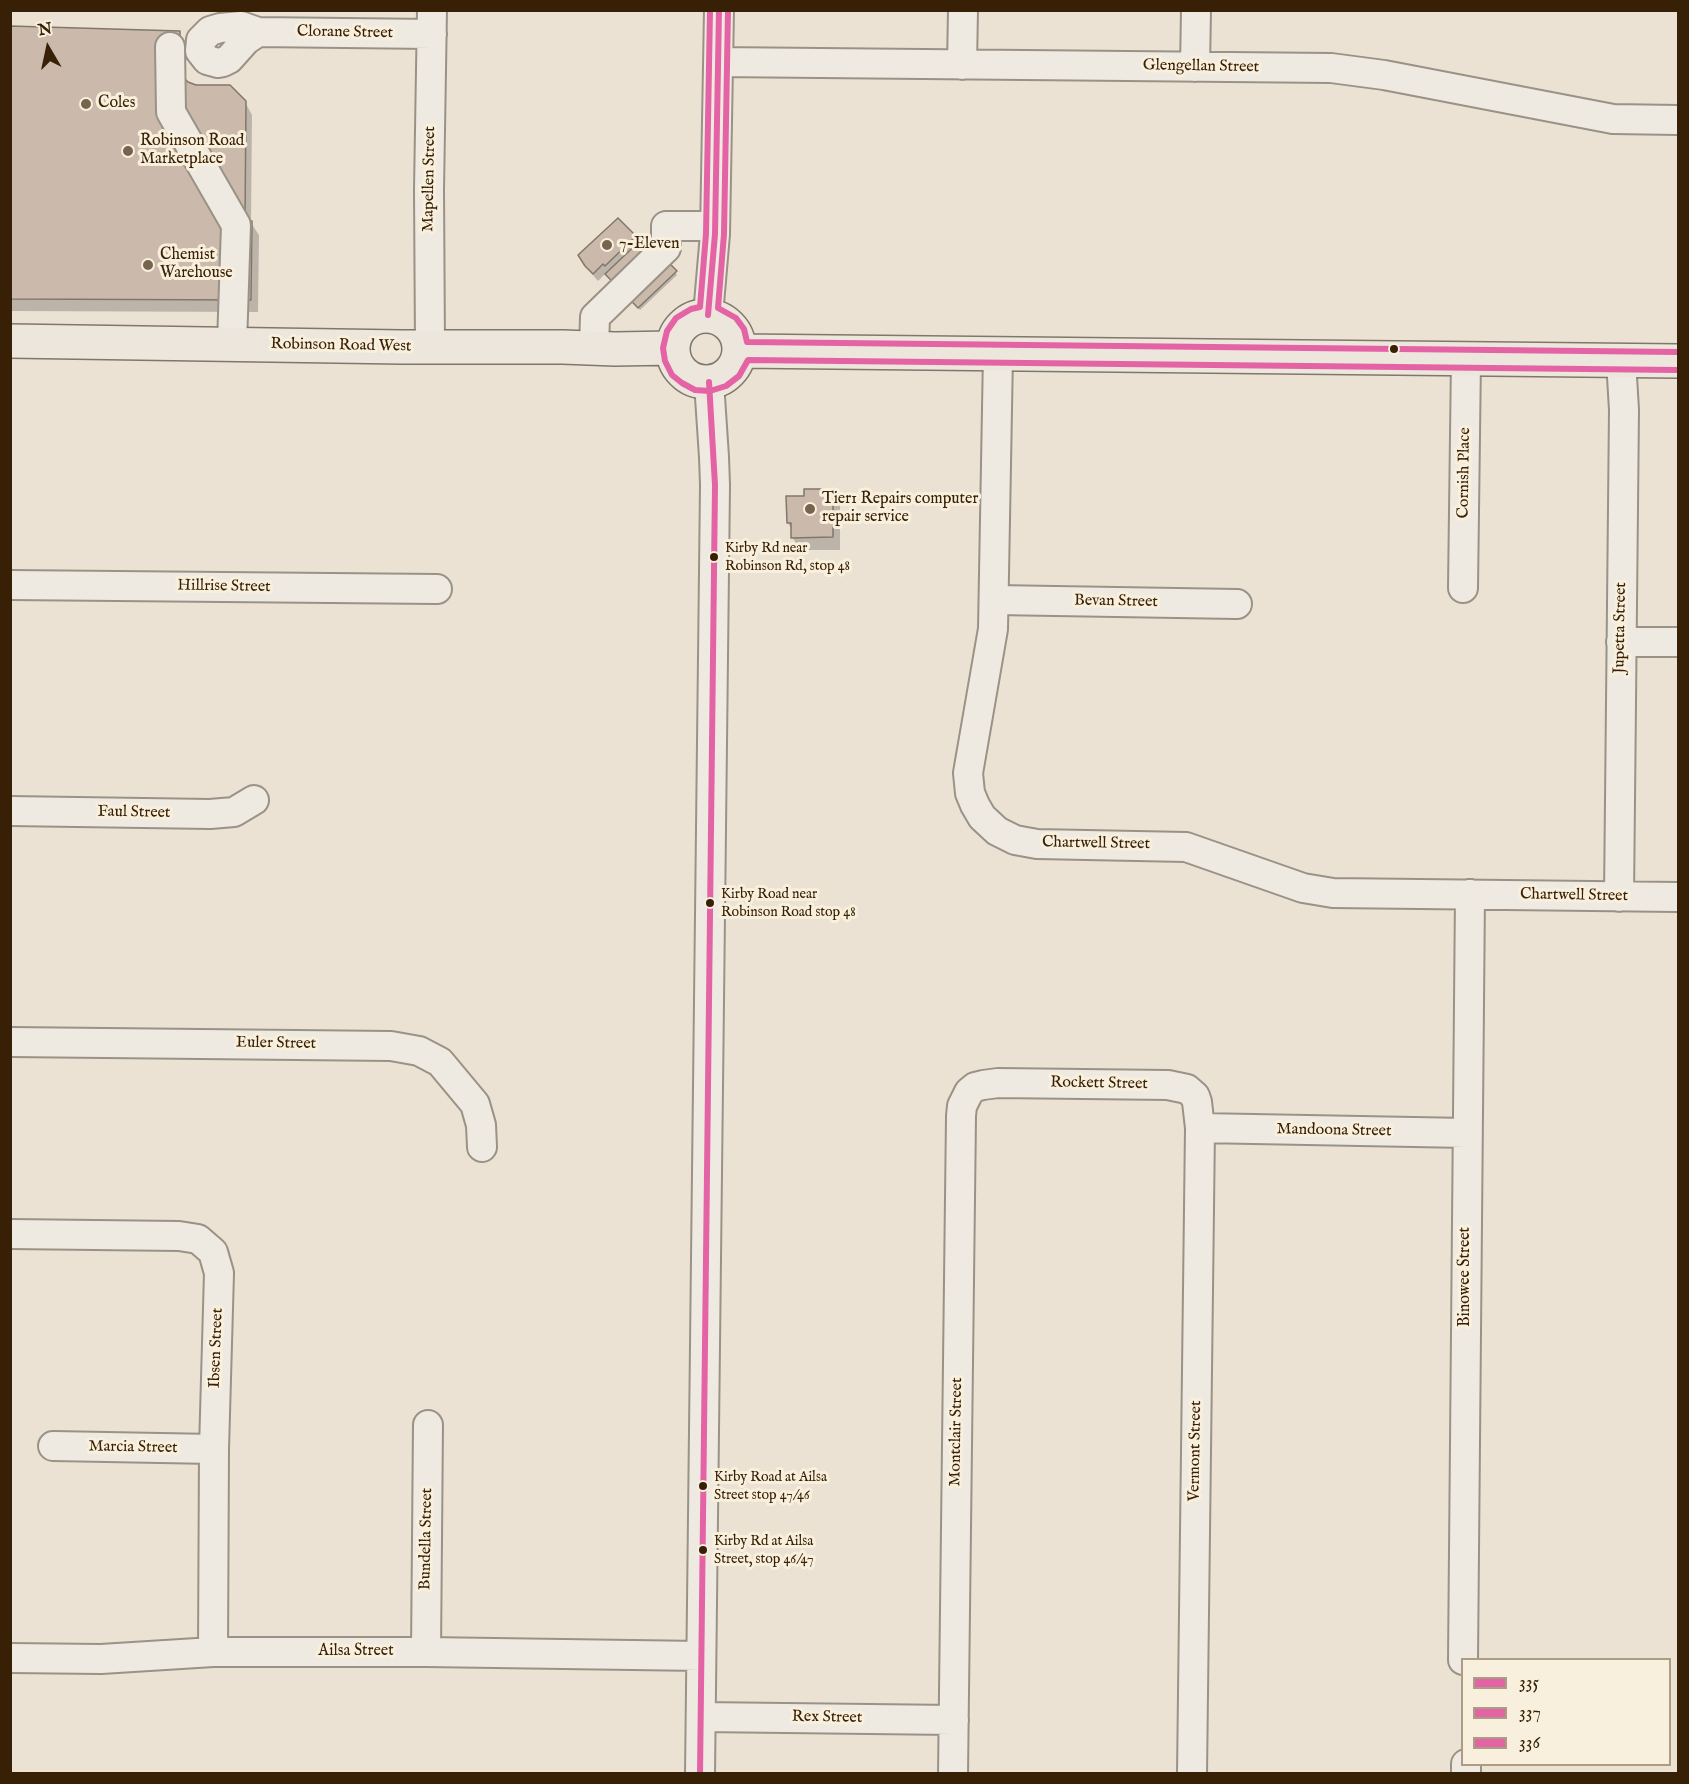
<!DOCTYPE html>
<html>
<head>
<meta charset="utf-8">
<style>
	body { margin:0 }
	#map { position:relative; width:1689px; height:1784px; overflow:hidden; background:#ebe2d3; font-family:"IM FELL English",serif }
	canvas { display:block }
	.frame { position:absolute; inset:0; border:12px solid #382006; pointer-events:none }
	.legend { position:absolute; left:1461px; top:1658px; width:210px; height:108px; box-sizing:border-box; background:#f8efdc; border:2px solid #ab9c86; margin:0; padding:8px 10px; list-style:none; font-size:18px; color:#382006 }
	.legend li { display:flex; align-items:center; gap:12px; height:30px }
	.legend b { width:30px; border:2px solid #ab9c86 }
	.north { position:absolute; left:18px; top:18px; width:60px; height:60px; -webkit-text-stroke:4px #f8efdc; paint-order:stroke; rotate:351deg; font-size:16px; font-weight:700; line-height:24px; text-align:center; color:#382006 }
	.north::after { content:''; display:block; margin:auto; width:21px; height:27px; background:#382006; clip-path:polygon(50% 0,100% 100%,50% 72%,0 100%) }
</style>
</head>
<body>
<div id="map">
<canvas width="1689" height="1784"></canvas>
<div class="frame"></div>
<ul class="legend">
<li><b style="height:8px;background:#e463a4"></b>335</li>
<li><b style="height:8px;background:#e463a4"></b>337</li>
<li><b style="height:8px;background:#e463a4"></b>336</li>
</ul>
<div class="north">N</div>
</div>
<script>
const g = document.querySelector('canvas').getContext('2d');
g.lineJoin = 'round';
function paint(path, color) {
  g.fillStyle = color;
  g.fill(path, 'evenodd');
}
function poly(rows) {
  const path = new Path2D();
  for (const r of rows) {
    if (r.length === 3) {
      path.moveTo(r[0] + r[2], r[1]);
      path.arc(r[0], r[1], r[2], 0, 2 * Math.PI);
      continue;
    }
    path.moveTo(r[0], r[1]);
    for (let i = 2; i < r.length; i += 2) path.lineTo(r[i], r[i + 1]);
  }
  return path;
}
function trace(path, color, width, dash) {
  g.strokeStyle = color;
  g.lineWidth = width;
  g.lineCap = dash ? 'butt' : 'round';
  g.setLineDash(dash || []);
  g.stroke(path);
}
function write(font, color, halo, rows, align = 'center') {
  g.font = font + ' "IM FELL English",serif';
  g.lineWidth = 6;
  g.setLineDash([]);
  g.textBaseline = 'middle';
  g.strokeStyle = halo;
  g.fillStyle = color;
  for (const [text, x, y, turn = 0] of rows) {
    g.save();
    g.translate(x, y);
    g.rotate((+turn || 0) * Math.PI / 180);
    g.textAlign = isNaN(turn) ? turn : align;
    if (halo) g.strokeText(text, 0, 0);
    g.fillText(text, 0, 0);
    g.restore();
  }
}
paint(poly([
	[10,27,179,32,186,45,186,83,245,102,252,115,251,223,259,235,258,312,10,311],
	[635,237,639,243,675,272,677,275,640,310,606,273,598,281,592,274,580,255],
	[832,490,840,503,840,550,800,550,792,537,792,530,788,523,806,497]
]), '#0003');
const building = poly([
	[10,26,180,31,180,69,182,76,188,82,196,85,230,85,246,101,245,221,252,221,251,300,10,299,10,26],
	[618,218,636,236,605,266,603,264,593,274,585,266,578,255,618,218],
	[644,237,677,271,638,308,605,274,644,237],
	[804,489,833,489,833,537,791,538,791,523,787,523,786,496,804,496,804,489]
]);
paint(building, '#cbbaab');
trace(building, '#80776b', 1.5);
const minor = poly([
	[258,32,246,40,229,59,223,62,218,63,207,60,200,51,201,40,210,31,220,28,241,26,258,32,432,34],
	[170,47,171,112,236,225,232,344],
	[718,62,1331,68,1384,75,1613,119,1678,120],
	[962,65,963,10],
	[1195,67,1196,10],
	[708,315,715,234,719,10],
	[430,347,429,190,432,10],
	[594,348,595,317,666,248,666,226,715,226],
	[998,354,993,629,968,773,970,793,975,805,982,817,997,831,1015,840,1037,844,1186,847,1303,888,1333,893,1678,897],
	[10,585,437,589],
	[1463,588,1466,359],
	[995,600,1237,604],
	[1621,642,1678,642],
	[10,811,210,814,234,812,254,800],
	[1619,897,1624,410,1621,360],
	[10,1042,391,1046,419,1051,440,1062,475,1104,481,1125,482,1147],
	[1200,1128,1467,1133],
	[10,1234,179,1236,198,1239,213,1252,219,1273,214,1449,213,1652],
	[53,1446,214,1449],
	[426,1652,428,1425],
	[10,1658,101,1659,213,1652,426,1652,701,1656],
	[1463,1660,1470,894],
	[701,1717,954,1720],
	[700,1774,715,485,714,457,709,382],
	[953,1774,961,1116,962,1106,969,1092,975,1087,983,1085,998,1083,1168,1085,1187,1089,1195,1096,1197,1102,1200,1128,1192,1774],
	[1466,1774,1466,1764]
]);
const major = poly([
	[706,349,33],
	[10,341,402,347,563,347,615,349,672,348],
	[740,351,1678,361]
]);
trace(minor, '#9a9286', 32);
trace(major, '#80776b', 36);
trace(minor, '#eeeae2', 28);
trace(major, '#ece6dd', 33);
trace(poly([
	[708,315,715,234,719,10],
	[700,1774,715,485,709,382]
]), '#e463a4', 6);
trace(poly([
	[710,10,706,234,700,307,691,309,676,318,667,331,663,348,665,361,672,375,682,383,695,390,710,391,726,386,739,376,748,360,1678,370]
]), '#e463a4', 6);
trace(poly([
	[728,10,724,234,718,308,736,318,744,329,747,342,1678,352]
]), '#e463a4', 6);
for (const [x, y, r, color] of [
	[86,104,6,"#77644e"],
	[128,151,6,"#77644e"],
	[607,245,6,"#77644e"],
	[148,265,6,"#77644e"],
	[1394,349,5,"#382006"],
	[810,509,6,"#77644e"],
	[714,557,5,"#382006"],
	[710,903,5,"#382006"],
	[703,1486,5,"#382006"],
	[703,1550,5,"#382006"]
]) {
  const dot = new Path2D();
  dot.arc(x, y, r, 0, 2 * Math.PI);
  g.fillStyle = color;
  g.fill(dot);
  trace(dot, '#f8efdc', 2);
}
write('14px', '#382006', '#f8efdc', [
	["Kirby Rd near",725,549],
	["Robinson Rd, stop 48",725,567],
	["Kirby Road near",721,895],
	["Robinson Road stop 48",721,913],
	["Kirby Road at Ailsa",714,1478],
	["Street stop 47/46",714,1496],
	["Kirby Rd at Ailsa",714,1542],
	["Street, stop 46/47",714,1560]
], 'left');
write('16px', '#382006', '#f8efdc', [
	["Clorane Street",345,33,1],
	["Glengellan Street",1201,67,1],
	["Mapellen Street",430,179,-89],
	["Robinson Road West",341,346,1],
	["Cornish Place",1465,473,-89],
	["Hillrise Street",224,587,1],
	["Bevan Street",1116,602,1],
	["Jupetta Street",1621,628,-89],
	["Faul Street",134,813,1],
	["Chartwell Street",1096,844,1],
	["Chartwell Street",1574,896,1],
	["Euler Street",276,1044,1],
	["Rockett Street",1099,1084,1],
	["Mandoona Street",1334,1131,1],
	["Binowee Street",1466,1277,-90],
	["Ibsen Street",217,1348,-88],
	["Montclair Street",957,1432,-89],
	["Marcia Street",133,1448,1],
	["Vermont Street",1196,1451,-89],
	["Bundella Street",427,1539,-89],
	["Ailsa Street",356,1652],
	["Rex Street",827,1718,1]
]);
write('16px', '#382006', '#f8efdc', [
	["Coles",98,104],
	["Robinson Road",140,142],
	["Marketplace",140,160],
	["7-Eleven",619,245],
	["Chemist",160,256],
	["Warehouse",160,274],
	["Tier1 Repairs computer",822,500],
	["repair service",822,518]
], 'left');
</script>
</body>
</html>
